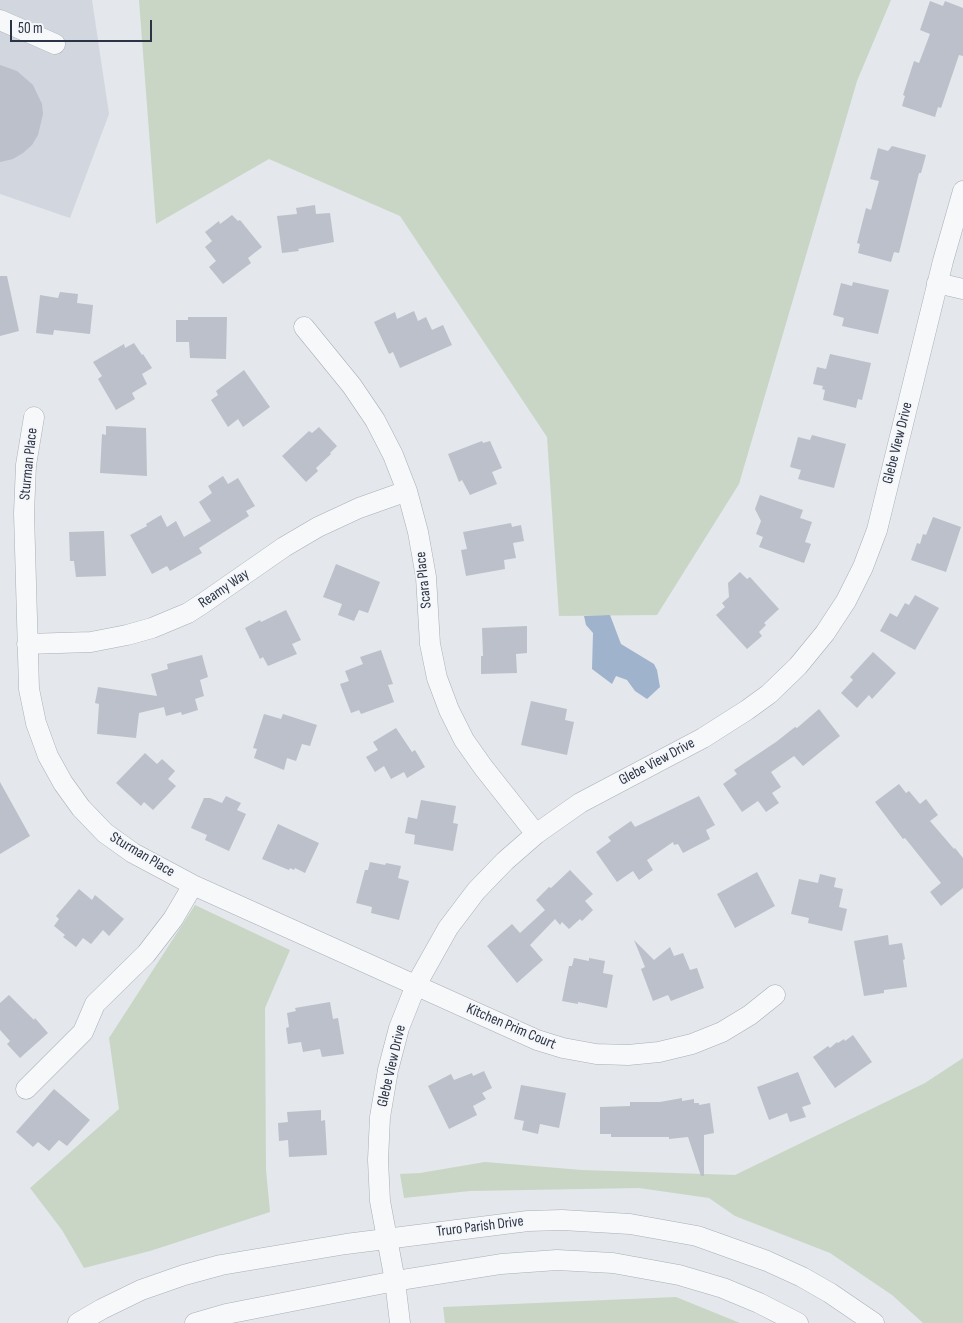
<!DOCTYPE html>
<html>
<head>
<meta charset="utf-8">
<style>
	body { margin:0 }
	#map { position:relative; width:963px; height:1323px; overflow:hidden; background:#e4e7ec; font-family:"Sofia Sans Condensed",sans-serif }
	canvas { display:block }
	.scale { position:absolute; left:10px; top:20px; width:142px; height:22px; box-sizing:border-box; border:2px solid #2b3445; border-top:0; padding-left:6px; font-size:15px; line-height:18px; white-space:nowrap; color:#2b3445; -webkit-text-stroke:4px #f4f6f9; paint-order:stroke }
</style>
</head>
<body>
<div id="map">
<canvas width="963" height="1323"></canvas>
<div class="scale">50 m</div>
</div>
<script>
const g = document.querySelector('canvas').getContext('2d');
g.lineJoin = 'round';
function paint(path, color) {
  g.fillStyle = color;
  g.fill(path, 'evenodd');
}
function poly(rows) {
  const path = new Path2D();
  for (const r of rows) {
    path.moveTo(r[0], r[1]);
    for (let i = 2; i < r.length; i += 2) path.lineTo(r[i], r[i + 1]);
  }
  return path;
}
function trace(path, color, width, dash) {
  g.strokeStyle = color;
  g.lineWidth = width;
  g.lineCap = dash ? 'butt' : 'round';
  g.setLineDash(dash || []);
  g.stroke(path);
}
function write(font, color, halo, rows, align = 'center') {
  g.font = font + ' "Sofia Sans Condensed",sans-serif';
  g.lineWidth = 4;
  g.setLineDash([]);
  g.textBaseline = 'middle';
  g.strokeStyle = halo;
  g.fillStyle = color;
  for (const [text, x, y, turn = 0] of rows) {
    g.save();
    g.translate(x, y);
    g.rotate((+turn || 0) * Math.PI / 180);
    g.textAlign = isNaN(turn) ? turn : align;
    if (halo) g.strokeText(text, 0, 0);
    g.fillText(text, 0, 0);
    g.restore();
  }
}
paint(poly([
	[0,0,92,0,109,114,70,218,0,194]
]), '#d2d6de');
paint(poly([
	[139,0,891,0,857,81,739,484,657,615,559,616,547,437,400,216,269,159,156,224],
	[195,905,290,950,265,1008,266,1170,270,1212,150,1251,84,1268,62,1230,30,1188,119,1109,109,1038],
	[963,1058,963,1323,923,1323,892,1295,830,1253,735,1216,709,1198,639,1188,470,1191,404,1198,400,1174,420,1173,485,1162,582,1170,735,1175,925,1083],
	[676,1297,740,1323,445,1323,443,1307]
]), '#c9d6c5');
paint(poly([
	[610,615,621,644,654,664,657,670,660,687,647,699,635,691,627,680,616,676,612,684,592,669,593,633,586,625,584,616]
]), '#9fb4cc');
paint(poly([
	[930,1,943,6,945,1,963,8,963,56,959,55,941,108,938,107,935,117,902,106,905,96,903,95,914,61,919,63,930,34,920,30],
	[0,65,17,71,33,85,42,104,43,114,38,135,32,145,23,153,13,159,0,162],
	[892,146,926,155,921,173,919,173,899,253,894,252,891,262,858,253,860,244,857,243,866,208,871,210,879,181,870,179,878,148,888,151],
	[315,205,316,214,330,213,334,242,298,249,299,251,282,253,277,216,297,214,296,208],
	[232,215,238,221,240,220,262,247,248,258,251,263,223,284,209,267,216,261,205,247,212,241,205,232,219,221,220,224],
	[0,276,7,276,19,331,0,336],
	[853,282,889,290,878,334,842,326,844,318,833,315,841,283,852,286],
	[60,292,78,294,77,303,93,305,90,334,54,330,53,335,36,333,40,295,58,298],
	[414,311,418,321,426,317,432,330,443,325,452,345,400,368,393,352,389,354,374,322,395,312,397,319],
	[188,317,227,317,226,359,190,358,189,342,176,342,176,320,188,320],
	[134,343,142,355,143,354,152,368,142,374,147,384,132,393,135,399,116,410,98,379,102,376,93,362,124,344,125,348],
	[830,354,871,363,862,400,858,399,856,408,823,400,825,390,822,389,823,386,813,384,817,367,826,369],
	[244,370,270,407,243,427,238,419,228,427,211,400,218,395,216,391],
	[106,426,146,428,147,476,100,473,102,434,106,435],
	[319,427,337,446,330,453,331,454,316,468,318,471,306,482,282,456,309,431,312,433],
	[812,435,846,444,834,488,798,479,801,470,790,467,798,437,810,440],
	[482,441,483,443,490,441,502,468,492,472,497,484,470,495,462,480,459,482,448,454],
	[223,476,228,484,238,478,255,506,246,511,249,516,199,548,202,553,170,571,167,566,152,574,130,535,147,526,146,524,161,515,167,527,176,521,184,537,211,521,199,502,212,493,208,486],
	[760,495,803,510,800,518,812,522,805,542,811,544,804,563,759,547,763,537,756,534,761,521,755,509],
	[933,517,961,527,946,572,911,560,917,543,920,544,923,534,926,535],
	[511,523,512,527,521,525,524,541,513,543,516,558,504,560,505,569,466,576,461,550,467,549,463,532],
	[104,531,106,576,76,577,74,561,70,561,69,532],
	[336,564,380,582,368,613,359,610,354,621,338,615,342,604,323,597],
	[740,572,747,579,750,577,779,609,764,623,766,625,759,632,762,636,747,649,716,615,725,607,722,603,729,597,728,583],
	[915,595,939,608,915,650,880,631,890,613,897,617,905,603,909,605],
	[286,610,301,640,292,644,297,654,268,666,263,657,260,659,245,628,260,620,261,622],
	[527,626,527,653,516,654,517,673,481,674,481,656,483,656,482,628],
	[381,650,393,684,388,685,394,702,361,714,359,710,351,713,340,684,349,681,345,671,363,664,360,657],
	[873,652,896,673,872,699,869,695,857,708,841,693,853,680,850,677],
	[202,655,208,677,200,680,204,696,195,699,198,710,182,715,181,712,166,716,164,707,139,713,136,738,97,734,99,704,95,703,98,687,157,696,151,674,168,669,167,664],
	[531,701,567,709,565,720,574,722,567,755,521,745],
	[819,709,840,736,803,766,794,756,771,772,781,787,772,793,779,803,766,812,758,801,742,812,723,784,737,774,734,770,776,742,795,727,797,728],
	[264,714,281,719,283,714,317,725,310,746,302,744,296,761,287,758,284,770,254,758,257,749,253,748],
	[396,728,412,752,415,750,425,767,407,778,404,772,391,779,384,766,375,772,366,757,378,750,373,742],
	[145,753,157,764,162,759,175,771,168,779,176,786,153,810,144,802,141,806,116,783],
	[0,782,30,836,0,854],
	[899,784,906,793,909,791,920,804,926,799,938,815,930,821,954,849,955,848,963,858,963,888,941,906,930,892,941,883,905,838,903,839,875,802],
	[226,796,241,803,237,810,246,814,229,851,205,840,207,835,191,828,204,798,210,798,222,803],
	[699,796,715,825,706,830,710,839,683,853,678,844,674,845,673,842,647,860,653,870,639,880,633,871,617,882,596,852,611,841,608,837,631,821,635,827],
	[421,800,456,806,453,823,458,824,453,851,414,844,415,835,405,833,408,817,417,819],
	[278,824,319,843,305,873,295,868,294,870,290,868,289,870,262,859],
	[370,862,385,865,386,863,401,866,398,878,409,881,399,920,371,913,372,907,356,903,365,870,368,870],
	[570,870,593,894,585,901,593,910,582,921,580,919,569,929,562,922,560,925,555,919,530,945,543,960,517,983,487,946,512,924,520,933,545,910,536,900,549,887,551,888],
	[757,872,775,906,735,928,717,894],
	[820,874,836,878,834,887,843,889,839,907,847,909,842,931,808,923,809,918,791,914,799,879,818,883],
	[79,889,92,900,95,895,124,919,109,936,103,930,91,944,83,938,76,947,63,937,65,935,54,926,59,919,56,916],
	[888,935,889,945,902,943,905,959,903,960,907,987,884,990,884,993,864,996,854,941],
	[634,940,654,960,670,947,674,956,683,953,690,970,697,968,704,988,671,1001,668,995,653,1001,641,969,645,967],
	[574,958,589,961,589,958,605,961,603,973,613,975,607,1008,578,1002,578,1004,562,1001,569,966,572,966],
	[9,995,34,1020,35,1018,48,1033,20,1058,7,1044,10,1041,0,1030,0,1003],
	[330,1002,333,1019,338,1018,344,1054,322,1057,320,1049,303,1052,301,1042,288,1044,286,1028,289,1027,287,1013,296,1011,295,1008],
	[853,1035,872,1062,835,1088,813,1057,828,1046,830,1048,837,1042,838,1043,844,1039,845,1041],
	[484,1071,492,1088,482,1093,486,1099,473,1106,477,1115,449,1129,428,1086,451,1074,454,1080,472,1073,473,1076],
	[798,1072,811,1104,802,1107,806,1117,790,1122,787,1113,769,1120,757,1087],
	[521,1085,566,1093,559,1128,540,1124,538,1134,522,1130,524,1121,514,1119],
	[54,1089,90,1120,67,1146,59,1140,49,1151,38,1142,33,1147,16,1132],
	[682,1098,682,1101,694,1099,694,1103,699,1103,699,1105,710,1103,714,1133,704,1135,704,1176,701,1176,688,1137,669,1139,669,1137,611,1137,611,1134,600,1134,600,1107,630,1106,630,1102,660,1102],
	[321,1110,321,1121,325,1120,327,1155,289,1157,288,1140,279,1141,278,1123,288,1122,287,1112]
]), '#bbc0ca');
const minor = poly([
	[0,20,55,44],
	[937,283,963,289],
	[304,327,352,386,375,420,393,455,407,491,418,532,426,577,430,644,437,678,449,710,464,740,483,767,536,834],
	[34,417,26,465,24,513,29,689,36,723,48,756,63,783,81,808,105,833,133,853,193,885,537,1040,563,1048,596,1054,628,1055,659,1052,692,1044,722,1032,750,1015,775,995],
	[27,644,91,642,127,635,152,628,188,613,202,604,284,547,318,527,359,508,407,491],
	[26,1089,83,1032,95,1004,146,954,173,919,193,885],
	[78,1323,102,1309,141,1290,184,1275,221,1265,346,1244,528,1221,562,1220,630,1224,697,1236,767,1261,802,1277,830,1293,874,1323],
	[195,1323,226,1314,395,1281,501,1264,557,1260,613,1263,679,1275,723,1288,759,1303,798,1323],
	[400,1323,395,1281,380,1201,378,1160,380,1117,388,1070,399,1028,416,985,448,928,476,891,505,861,536,834,580,803,703,738,747,710,769,694,798,666,825,633,846,601,863,567,877,530,943,261,963,191]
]);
trace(minor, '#a9aeb7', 21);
trace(minor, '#f7f8fa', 20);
write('15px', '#2b3445', '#f4f6f9', [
	["Glebe View Drive",898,443,-76],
	["Sturman Place",29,464,-84],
	["Scara Place",424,580,-96],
	["Reamy Way",224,589,-34],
	["Glebe View Drive",657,762,-28],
	["Sturman Place",142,855,31],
	["Kitchen Prim Court",511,1027,23],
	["Glebe View Drive",392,1066,-77],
	["Truro Parish Drive",480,1227,-7]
]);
</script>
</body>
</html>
